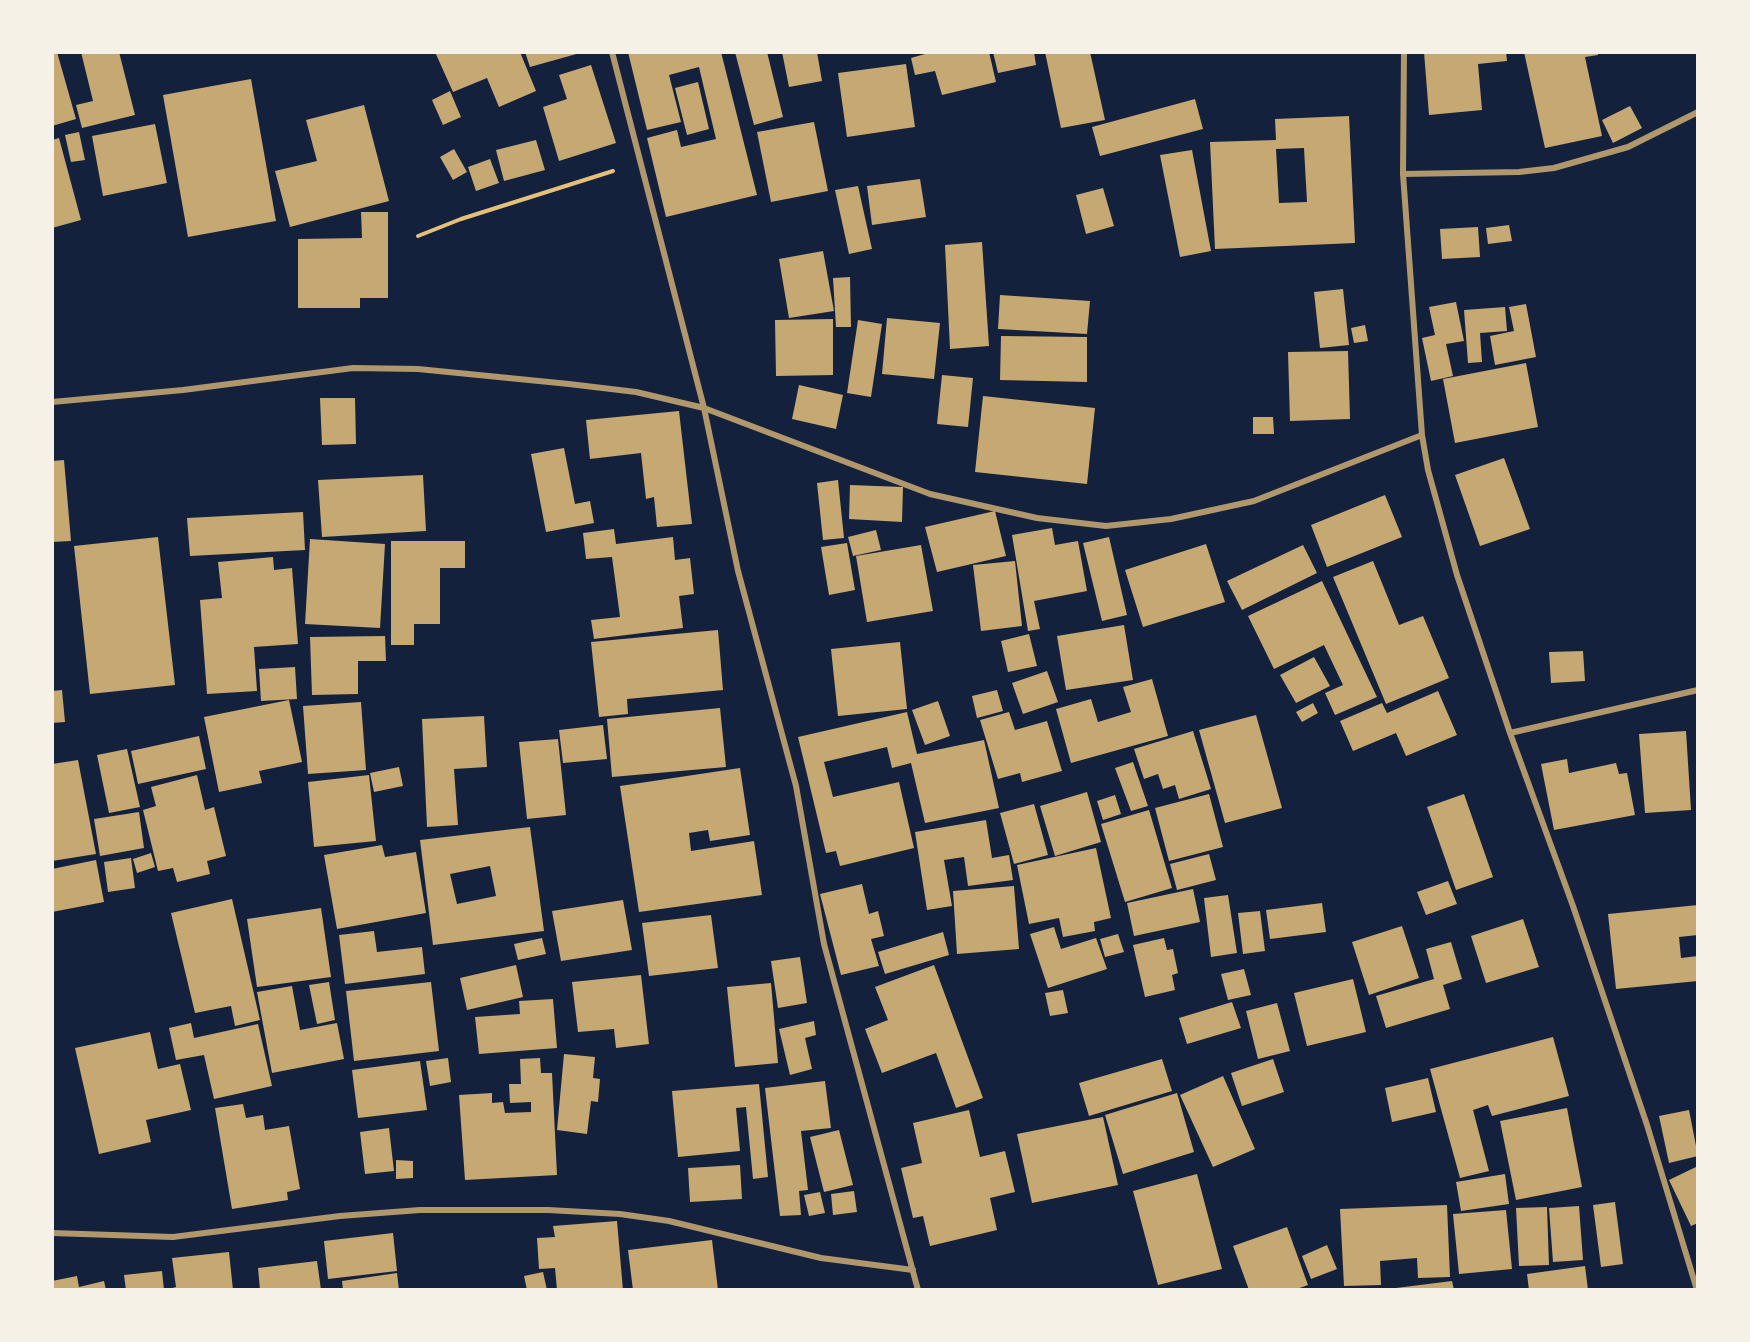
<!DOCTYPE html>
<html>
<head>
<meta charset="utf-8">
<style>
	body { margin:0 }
	#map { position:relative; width:1750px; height:1342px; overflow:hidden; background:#14213d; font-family:Spectral,serif }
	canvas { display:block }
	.frame { position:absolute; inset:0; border:54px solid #f6f1e7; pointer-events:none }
</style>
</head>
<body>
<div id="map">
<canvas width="1750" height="1342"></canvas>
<div class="frame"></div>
</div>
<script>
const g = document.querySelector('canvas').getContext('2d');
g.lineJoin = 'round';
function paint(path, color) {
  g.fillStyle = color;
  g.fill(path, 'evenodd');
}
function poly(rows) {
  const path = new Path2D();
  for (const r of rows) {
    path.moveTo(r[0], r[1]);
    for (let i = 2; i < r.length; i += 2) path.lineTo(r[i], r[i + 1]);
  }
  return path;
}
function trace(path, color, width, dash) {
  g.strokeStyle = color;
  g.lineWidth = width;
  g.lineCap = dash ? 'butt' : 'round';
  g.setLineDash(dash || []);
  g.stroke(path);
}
paint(poly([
	[52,52,57,52,76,119,52,126],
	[81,52,119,52,135,115,82,128,76,105,93,101],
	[435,52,520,52,536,91,499,107,487,78,453,92],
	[525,52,580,52,580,53,530,67],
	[628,52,721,52,757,195,666,217,647,138,677,130,681,147,716,139,699,67,669,75,681,122,647,130],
	[735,52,767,52,783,117,754,125],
	[782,52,817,52,822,81,789,87],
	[932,52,989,52,996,82,942,95,935,71,915,75,911,58],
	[993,52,1034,52,1036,65,998,73],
	[1045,52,1090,52,1105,120,1061,128],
	[1424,52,1506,52,1507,61,1478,64,1482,110,1429,115],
	[1524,52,1598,52,1598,55,1585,57,1602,136,1545,148],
	[906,64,915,127,847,137,838,73],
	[591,65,616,143,559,161,543,107,567,99,559,75],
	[251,79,276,221,188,237,163,95],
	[698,82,709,129,687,135,675,88],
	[450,91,461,117,443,125,432,100],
	[1195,99,1203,129,1100,156,1092,127],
	[364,105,389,201,290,227,275,171,317,161,306,120],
	[1630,106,1642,128,1613,143,1602,120],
	[1349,116,1355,243,1215,249,1210,142,1276,140,1275,119],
	[1304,148,1307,202,1279,203,1276,149],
	[814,122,828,191,771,202,757,132],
	[155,124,167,183,103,196,92,136],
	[79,132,85,160,71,162,65,135],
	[59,138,81,220,52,228,52,140],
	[536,140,545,170,504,181,496,150],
	[454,149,467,172,453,180,440,157],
	[1192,150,1211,251,1180,257,1160,155],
	[490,159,499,183,476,191,468,167],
	[920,179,926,217,872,225,867,186],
	[858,186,872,249,849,254,835,190],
	[1103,188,1114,226,1086,234,1076,195],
	[361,212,388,212,388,298,360,298,360,308,298,308,298,239,362,238],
	[1509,225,1512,241,1488,244,1486,228],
	[1478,227,1480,257,1442,259,1440,229],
	[982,242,989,346,950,349,945,245],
	[823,251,834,311,789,318,779,259],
	[850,277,851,327,836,327,833,278],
	[1343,289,1349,345,1320,348,1314,292],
	[1000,295,1090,301,1087,334,998,329],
	[1456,302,1464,341,1446,344,1453,376,1431,381,1422,338,1435,335,1429,307],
	[1526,304,1536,357,1495,365,1490,336,1514,331,1509,307],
	[1505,307,1507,331,1480,333,1482,362,1468,363,1464,310],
	[887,318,940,323,934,379,882,374],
	[833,319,833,375,776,376,775,320],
	[858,320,882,324,871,397,847,393],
	[1365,325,1368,341,1354,343,1351,328],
	[1001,336,1087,337,1087,382,1000,380],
	[1348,351,1350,419,1290,421,1288,352],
	[1526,363,1538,427,1455,443,1443,379],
	[942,375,973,378,968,427,937,424],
	[799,385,843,395,836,429,792,419],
	[983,396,1095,408,1087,484,975,472],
	[320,398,355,398,356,444,322,445],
	[679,411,692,524,657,527,654,497,646,499,641,453,590,459,586,420],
	[1253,417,1273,417,1274,434,1253,434],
	[564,448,575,504,590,501,594,523,546,532,531,454],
	[1504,458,1530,529,1480,546,1455,475],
	[64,460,71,541,52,542,52,461],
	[423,475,426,531,322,537,318,480],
	[838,480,844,538,823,540,817,483],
	[850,485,903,487,902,522,849,519],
	[1385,495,1402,537,1327,567,1311,525],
	[995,511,1006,556,937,572,925,527],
	[303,512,305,550,190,556,187,518],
	[1052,528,1055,545,1078,541,1087,591,1034,601,1040,629,1028,631,1012,535],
	[614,529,616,544,673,537,675,560,690,558,694,594,679,596,683,628,594,639,591,620,620,617,612,557,586,559,583,533],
	[876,530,881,550,853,556,848,537],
	[158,537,175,685,90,694,74,546],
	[1109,537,1127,615,1102,621,1083,543],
	[310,539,385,544,380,628,305,624],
	[391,541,465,541,465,568,440,568,440,624,414,624,414,645,391,645],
	[847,543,855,590,829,595,821,547],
	[1206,544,1225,602,1143,627,1125,570],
	[921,545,933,611,867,622,856,556],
	[1303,545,1317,573,1242,610,1227,581],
	[273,557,274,570,292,568,298,644,254,647,257,691,207,694,200,600,222,598,218,562],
	[1015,561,1022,626,981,631,973,565],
	[1373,561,1399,625,1423,616,1449,678,1386,704,1333,577],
	[1322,581,1377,697,1335,715,1325,693,1343,685,1324,645,1274,669,1248,616],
	[1124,625,1133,680,1066,690,1057,636],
	[718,630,723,690,627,699,628,714,599,717,591,642],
	[1029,634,1037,666,1008,672,1001,641],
	[385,636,386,661,358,661,358,694,312,695,310,637],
	[900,642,907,709,838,716,831,649],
	[1583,651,1585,681,1551,683,1549,652],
	[1314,657,1330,686,1296,703,1280,675],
	[295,667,297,699,261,701,259,669],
	[1047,671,1058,702,1023,714,1012,683],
	[1152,679,1168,736,1071,763,1056,709,1091,699,1098,722,1131,712,1123,687],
	[62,690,65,722,52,723,52,691],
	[997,690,1003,711,977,718,972,696],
	[1438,691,1457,735,1406,756,1396,733,1353,751,1340,721,1382,703,1387,713],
	[289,700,302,762,259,771,262,783,219,792,204,717],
	[938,701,950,736,925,745,912,710],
	[361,702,366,770,308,774,303,706],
	[1313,703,1318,713,1302,722,1296,712],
	[720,708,726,767,612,777,607,719],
	[907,712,917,754,984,740,999,808,925,823,911,763,892,768,887,747,824,762,833,797,899,782,914,848,840,866,836,851,826,853,798,737],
	[1009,712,1015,730,1047,721,1062,771,1022,782,1020,773,998,779,980,720],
	[1256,715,1282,808,1225,823,1199,730],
	[484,716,487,767,454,769,458,825,427,827,422,719],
	[603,725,607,759,563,763,559,730],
	[1193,731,1211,789,1179,799,1175,785,1163,789,1158,774,1144,779,1134,749],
	[1686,731,1691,810,1645,813,1639,734],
	[199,736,206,769,138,784,131,751],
	[558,739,566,815,527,819,519,742],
	[127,749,140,807,109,813,97,755],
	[1567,759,1569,773,1616,763,1619,774,1627,773,1635,815,1554,830,1541,764],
	[78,760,96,854,52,861,52,764],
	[1133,762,1148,806,1131,811,1115,768],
	[399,767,403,786,374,792,370,773],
	[740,768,750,835,710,841,708,830,689,833,691,851,754,841,762,895,639,912,620,786],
	[197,775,205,810,214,807,226,856,207,861,210,874,177,882,173,868,158,871,143,810,156,806,151,787],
	[369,775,376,841,314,847,308,782],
	[1087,792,1101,842,1055,856,1040,806],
	[1209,794,1223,847,1169,861,1155,808],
	[1464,794,1493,877,1456,890,1427,807],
	[1115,795,1121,814,1103,820,1097,801],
	[1034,804,1048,855,1014,864,1000,813],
	[1149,810,1172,888,1125,902,1101,824],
	[139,812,144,848,100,856,94,819],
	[986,820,992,858,1009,855,1013,880,968,886,964,857,944,860,952,906,927,910,915,832],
	[530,827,544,931,433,945,420,840],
	[490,866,496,896,457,904,450,874],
	[382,845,385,857,416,852,426,913,337,929,324,855],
	[1096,848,1111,918,1094,922,1095,931,1063,937,1059,918,1029,924,1017,865],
	[151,853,155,867,137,873,133,859],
	[1209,854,1216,880,1177,890,1170,864],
	[131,858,135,888,108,892,104,862],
	[96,860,104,902,52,912,52,869],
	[1448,881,1457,904,1426,915,1417,892],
	[862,884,869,914,878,911,884,936,871,939,879,966,841,975,820,894],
	[1014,886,1019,949,957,954,953,891],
	[1193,889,1200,922,1134,936,1127,903],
	[1228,895,1237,953,1211,957,1204,898],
	[232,899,260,1020,235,1026,231,1006,195,1013,171,913],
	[623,900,632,950,561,961,552,911],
	[1322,903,1326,932,1270,939,1266,910],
	[1698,905,1698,935,1679,937,1681,958,1698,956,1698,981,1616,989,1608,914],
	[321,908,331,977,257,987,247,919],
	[1260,911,1265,951,1243,954,1238,913],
	[711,915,718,968,649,976,642,923],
	[1523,919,1539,967,1486,983,1471,936],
	[1402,926,1419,978,1369,995,1352,942],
	[1054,927,1061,949,1096,938,1107,969,1048,988,1030,934],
	[374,931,377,952,422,947,425,974,345,984,339,935],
	[943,932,949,955,885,974,878,952],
	[1118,934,1124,952,1105,957,1100,939],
	[542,938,546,954,518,960,514,944],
	[1164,938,1167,950,1173,949,1178,973,1172,975,1175,990,1145,997,1133,945],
	[1451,942,1462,979,1443,985,1450,1009,1386,1028,1376,996,1434,979,1426,949],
	[800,957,807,1003,778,1008,771,961],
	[516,965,523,997,467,1010,460,978],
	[934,965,983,1098,956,1108,936,1053,882,1073,865,1029,888,1020,875,987],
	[1244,969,1251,995,1228,1000,1221,974],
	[641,975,649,1044,616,1048,614,1029,578,1032,572,982],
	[1353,979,1366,1032,1307,1046,1294,993],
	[329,982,335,1020,317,1024,309,985],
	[431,982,439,1051,354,1061,346,991],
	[771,983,778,1063,735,1067,727,987],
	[292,986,300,1030,337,1023,344,1059,272,1073,257,992],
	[1063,990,1068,1013,1050,1016,1045,993],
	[553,999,557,1048,479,1054,475,1017,520,1014,519,1001],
	[1232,1002,1241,1028,1187,1044,1179,1018],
	[1277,1003,1290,1051,1258,1059,1246,1011],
	[814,1021,816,1035,805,1038,812,1069,790,1075,779,1029],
	[191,1023,194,1038,258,1024,272,1086,214,1099,204,1055,176,1060,169,1028],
	[150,1032,158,1069,180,1064,191,1110,146,1120,151,1142,99,1154,75,1048],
	[1553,1037,1569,1096,1492,1116,1488,1105,1473,1110,1489,1171,1460,1178,1430,1069],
	[564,1054,595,1057,593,1078,600,1079,598,1102,591,1101,587,1134,557,1130],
	[448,1058,451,1082,430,1086,426,1061],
	[540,1058,541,1073,552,1073,557,1175,465,1180,459,1095,492,1093,492,1103,503,1102,505,1113,531,1112,531,1102,510,1103,509,1084,521,1084,520,1059],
	[1162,1059,1172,1091,1089,1116,1079,1083],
	[1273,1059,1284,1092,1242,1106,1231,1073],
	[420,1061,427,1110,358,1118,352,1070],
	[1223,1076,1255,1149,1213,1167,1180,1095],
	[1428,1078,1436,1112,1392,1122,1385,1088],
	[825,1081,831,1128,801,1131,808,1190,799,1191,801,1215,780,1216,765,1088],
	[759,1084,768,1177,753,1179,746,1107,736,1108,740,1151,678,1157,672,1091],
	[1177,1093,1194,1152,1123,1174,1105,1115],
	[243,1104,246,1118,263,1115,265,1130,289,1126,300,1189,287,1192,288,1200,232,1209,215,1108],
	[1567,1108,1582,1187,1516,1200,1500,1121],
	[969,1110,980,1157,1005,1151,1015,1192,990,1198,997,1230,930,1246,923,1216,913,1218,901,1168,922,1163,913,1123],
	[1689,1110,1698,1156,1669,1163,1659,1116],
	[1103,1117,1118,1185,1032,1203,1017,1134],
	[389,1128,394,1171,365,1174,360,1132],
	[839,1130,853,1185,824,1192,810,1137],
	[396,1160,413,1161,413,1178,396,1179],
	[740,1165,742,1199,690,1202,688,1168],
	[1698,1166,1698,1223,1691,1226,1669,1180],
	[1197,1174,1222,1269,1158,1285,1133,1191],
	[1505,1174,1509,1204,1461,1211,1456,1182],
	[854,1191,857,1212,833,1215,831,1194],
	[820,1192,825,1213,809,1216,804,1195],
	[1615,1202,1623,1264,1601,1267,1593,1205],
	[1447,1205,1450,1277,1418,1278,1417,1258,1380,1261,1381,1285,1344,1286,1340,1209],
	[1579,1206,1583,1260,1553,1262,1549,1208],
	[1547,1207,1549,1265,1519,1266,1516,1208],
	[1506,1210,1512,1269,1459,1274,1453,1214],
	[617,1221,623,1290,557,1290,555,1268,539,1269,537,1238,555,1237,553,1226],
	[1287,1227,1308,1285,1294,1290,1249,1290,1233,1246],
	[393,1233,397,1271,328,1279,324,1241],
	[712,1240,718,1290,633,1290,628,1250],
	[1327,1245,1337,1269,1311,1279,1302,1256],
	[229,1252,233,1290,165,1290,176,1287,172,1258],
	[317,1261,321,1290,260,1290,258,1268],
	[1585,1266,1588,1290,1529,1290,1527,1274],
	[162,1271,164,1290,126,1290,124,1275],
	[543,1272,547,1290,527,1290,524,1276],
	[397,1273,399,1290,343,1290,342,1281],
	[77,1276,79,1287,104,1281,106,1290,52,1290,52,1281],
	[1452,1281,1454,1290,1396,1290,1396,1288]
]), '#c6a872');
trace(poly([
	[418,236,461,219,613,171]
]), '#e5c07b', 4);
trace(poly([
	[612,52,704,408,738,571,796,786,824,944,918,1290],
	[1404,52,1403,174,1422,435,1428,470,1457,575,1510,733,1573,906,1647,1125,1697,1290],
	[1403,174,1519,172,1554,168,1628,147,1698,112],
	[52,402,183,390,353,368,418,369,569,384,636,392,704,408,930,494,1037,518,1106,526,1171,519,1254,501,1422,435],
	[1510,733,1698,690],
	[52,1233,173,1237,340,1216,420,1210,548,1210,620,1214,669,1221,821,1258,913,1270]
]), '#b1986c', 6);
</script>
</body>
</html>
